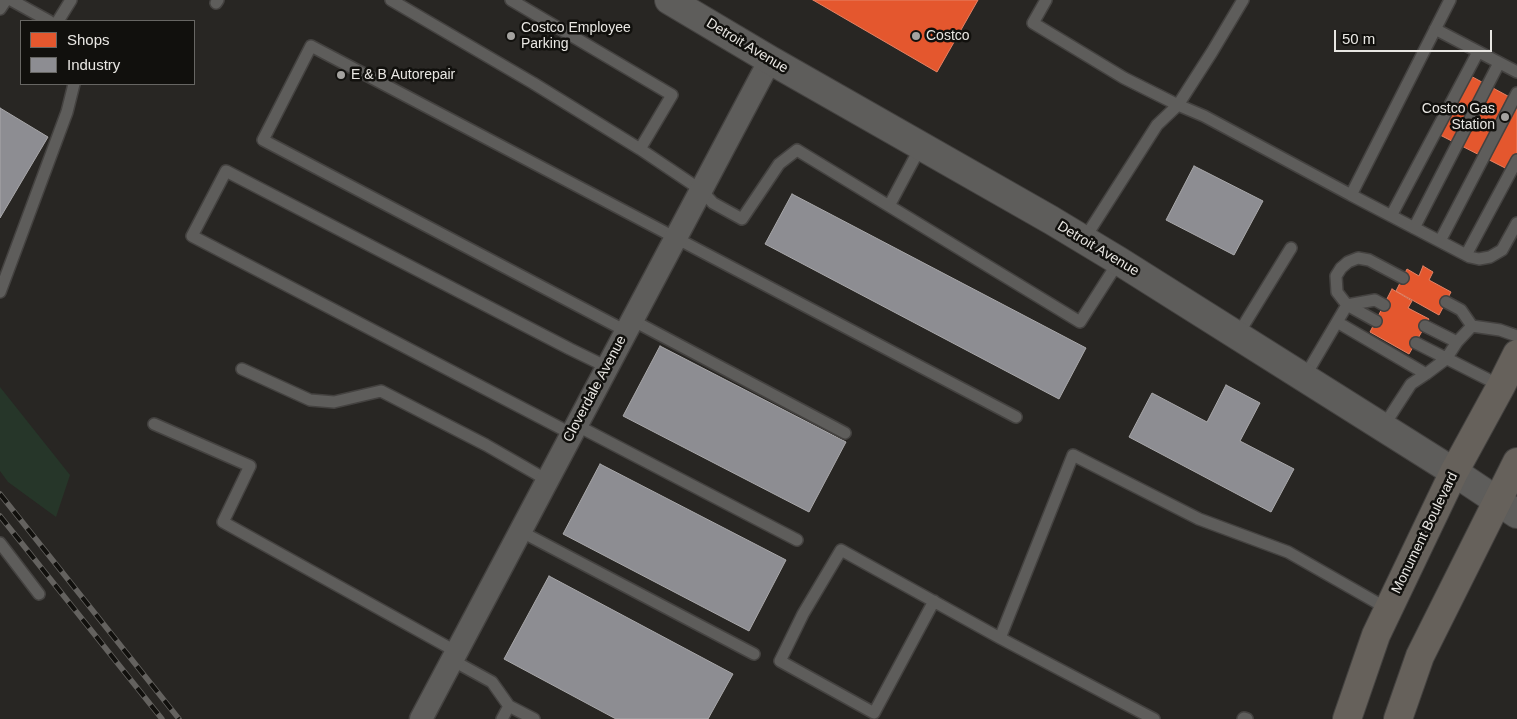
<!DOCTYPE html>
<html>
<head>
<meta charset="utf-8">
<style>
	body { margin:0 }
	#map { position:relative; width:1517px; height:719px; overflow:hidden; background:#282623; font-family:Arial,sans-serif }
	canvas { display:block }
	.legend { position:absolute; left:20px; top:20px; width:175px; height:65px; box-sizing:border-box; background:#11100d; border:1px solid #676663; margin:0; padding:6px 9px; list-style:none; font-size:15px; color:#e9e7e3 }
	.legend li { display:flex; align-items:center; gap:10px; height:25px }
	.legend b { width:25px; border:1px solid #676663 }
	.scale { position:absolute; left:1334px; top:30px; width:158px; height:22px; box-sizing:border-box; border:2px solid #e9e7e3; border-top:0; padding-left:6px; font-size:15px; line-height:18px; white-space:nowrap; color:#e9e7e3; -webkit-text-stroke:4px #11100d; paint-order:stroke }
</style>
</head>
<body>
<div id="map">
<canvas width="1517" height="719"></canvas>
<ul class="legend">
<li><b style="height:14px;background:#e4572e"></b>Shops</li>
<li><b style="height:14px;background:#8d8d92"></b>Industry</li>
</ul>
<div class="scale">50 m</div>
</div>
<script>
const g = document.querySelector('canvas').getContext('2d');
g.lineJoin = 'round';
function paint(path, color) {
  g.fillStyle = color;
  g.fill(path, 'evenodd');
}
function poly(rows) {
  const path = new Path2D();
  for (const r of rows) {
    path.moveTo(r[0], r[1]);
    for (let i = 2; i < r.length; i += 2) path.lineTo(r[i], r[i + 1]);
  }
  return path;
}
function trace(path, color, width, dash) {
  g.strokeStyle = color;
  g.lineWidth = width;
  g.lineCap = dash ? 'butt' : 'round';
  g.setLineDash(dash || []);
  g.stroke(path);
}
function write(font, color, halo, rows, align = 'center') {
  g.font = font + ' Arial,sans-serif';
  g.lineWidth = 5;
  g.setLineDash([]);
  g.textBaseline = 'middle';
  g.strokeStyle = halo;
  g.fillStyle = color;
  for (const [text, x, y, turn = 0] of rows) {
    g.save();
    g.translate(x, y);
    g.rotate((+turn || 0) * Math.PI / 180);
    g.textAlign = isNaN(turn) ? turn : align;
    if (halo) g.strokeText(text, 0, 0);
    g.fillText(text, 0, 0);
    g.restore();
  }
}
paint(poly([
	[0,387,70,475,56,517,8,482,0,471]
]), '#263629');
const shops = poly([
	[813,0,978,0,937,72,813,0],
	[1467,74,1517,101,1517,174,1436,133,1467,74],
	[1423,266,1433,272,1429,280,1451,292,1439,315,1396,291,1407,269,1419,276,1423,266],
	[1392,289,1412,301,1408,308,1429,319,1409,354,1370,332,1392,289]
]);
paint(shops, '#e4572e');
trace(shops, '#e68264', 1);
const industry = poly([
	[0,108,48,137,0,218,0,108],
	[1194,166,1263,201,1234,255,1166,220,1194,166],
	[792,194,1086,348,1059,399,765,244,792,194],
	[660,346,846,442,809,512,623,416,660,346],
	[1226,385,1260,403,1240,441,1294,469,1271,512,1129,437,1152,393,1207,422,1226,385],
	[600,464,786,560,749,631,563,534,600,464],
	[549,576,733,674,708,719,616,719,504,659,549,576]
]);
paint(industry, '#8d8d92');
trace(industry, '#a9a8aa', 1);
const service = poly([
	[11,0,49,21],
	[391,0,533,83,640,149,701,190,713,203,742,219,779,164,797,150,1080,322,1119,261],
	[511,0,672,95,640,149],
	[1046,0,1033,23,1124,78,1178,105,1204,116,1351,195,1450,0],
	[216,3,218,0],
	[0,9,6,0],
	[58,21,71,0],
	[1435,29,1517,72],
	[1351,195,1470,257,1479,259,1490,257,1502,250,1517,223],
	[889,206,921,146],
	[1391,216,1478,52],
	[1414,228,1499,63],
	[1083,241,1157,125,1178,105,1212,52,1243,0],
	[1440,241,1517,93],
	[1466,255,1517,160],
	[0,292,67,112,74,84],
	[1446,302,1461,310,1472,326],
	[1347,305,1375,300,1384,305],
	[632,320,845,433],
	[1376,321,1347,305,1337,292,1336,276,1341,268,1348,262,1358,258,1369,260,1403,278],
	[1337,322,1426,374],
	[1425,326,1457,342],
	[626,331,263,140,311,46,1016,417],
	[1237,336,1291,248],
	[1416,343,1501,386],
	[242,369,310,400,334,402,381,391,486,445,547,480],
	[1304,378,1347,305],
	[154,424,250,466,223,522,457,652],
	[576,425,797,540],
	[1383,427,1411,384,1426,374,1446,359,1457,342,1472,326,1500,330,1517,336],
	[572,434,192,236,226,171,570,349,607,367],
	[520,531,754,654],
	[0,543,39,594],
	[934,601,874,713,780,661,803,614,841,550,1000,638,1154,719],
	[1000,638,1073,455,1199,519,1288,552,1388,609],
	[452,660,492,682,509,706],
	[502,719,509,706,534,719],
	[1243,719,1244,718,1247,719]
]);
const minor = poly([
	[421,719,770,60]
]);
const tertiary = poly([
	[669,0,770,60,1051,220,1119,261,1454,472,1517,514]
]);
const secondary = poly([
	[1347,719,1376,635,1454,472,1501,386,1517,354],
	[1398,719,1420,656,1517,462]
]);
trace(service, '#444240', 14);
trace(minor, '#444240', 25);
trace(tertiary, '#444240', 30);
trace(secondary, '#444240', 30);
trace(service, '#5e5d5b', 11);
trace(minor, '#5e5d5b', 22);
trace(tertiary, '#5e5d5b', 28);
trace(secondary, '#66615b', 28);
const rail = poly([
	[0,494,179,719],
	[0,516,162,719]
]);
trace(rail, '#64625f', 5.5);
trace(rail, '#11100d', 4, [11]);
for (const [x, y, r, color] of [
	[511,36,5,"#a5a3a0"],
	[916,36,5,"#a5a3a0"],
	[341,75,5,"#a5a3a0"],
	[1505,117,5,"#a5a3a0"]
]) {
  const dot = new Path2D();
  dot.arc(x, y, r, 0, 2 * Math.PI);
  g.fillStyle = color;
  g.fill(dot);
  trace(dot, '#11100d', 2);
}
write('14px', '#e9e7e3', '#11100d', [
	["Costco Employee",521,28],
	["Parking",521,44],
	["Costco",926,36],
	["E & B Autorepair",351,75],
	["Costco Gas",1495,109,"right"],
	["Station",1495,125,"right"]
], 'left');
write('14px', '#e9e7e3', '#11100d', [
	["Detroit Avenue",747,46,31],
	["Detroit Avenue",1098,249,31],
	["Cloverdale Avenue",595,389,-62],
	["Monument Boulevard",1425,533,-64]
]);
</script>
</body>
</html>
